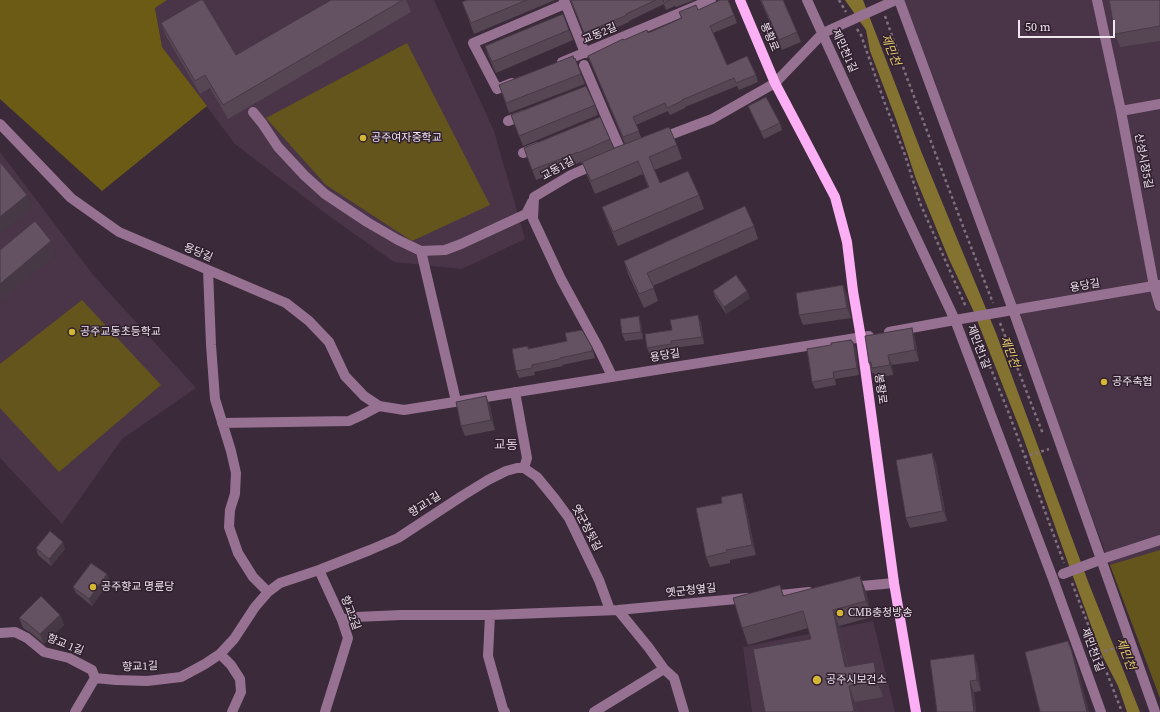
<!DOCTYPE html>
<html>
<head>
<meta charset="utf-8">
<style>
	body { margin:0 }
	#map { position:relative; width:1160px; height:712px; overflow:hidden; background:#3b2a39; font-family:"Source Serif 4",serif }
	canvas { display:block }
	.scale { position:absolute; left:1018px; top:20px; width:97px; height:18px; box-sizing:border-box; border:2px solid #f1e5ef; border-top:0; padding-left:5px; font-size:12px; line-height:14px; white-space:nowrap; color:#f1e5ef; -webkit-text-stroke:3px #30202f; paint-order:stroke }
</style>
</head>
<body>
<div id="map">
<canvas width="1160" height="712"></canvas>
<div class="scale">50 m</div>
</div>
<script>
const g = document.querySelector('canvas').getContext('2d');
g.lineJoin = 'round';
function paint(path, color) {
  g.fillStyle = color;
  g.fill(path, 'evenodd');
}
function poly(rows) {
  const path = new Path2D();
  for (const r of rows) {
    path.moveTo(r[0], r[1]);
    for (let i = 2; i < r.length; i += 2) path.lineTo(r[i], r[i + 1]);
  }
  return path;
}
function trace(path, color, width, dash) {
  g.strokeStyle = color;
  g.lineWidth = width;
  g.lineCap = dash ? 'butt' : 'round';
  g.setLineDash(dash || []);
  g.stroke(path);
}
function write(font, color, halo, rows, align = 'center') {
  g.font = font + ' "Source Serif 4","Noto Sans KR",serif';
  g.lineWidth = 3;
  g.setLineDash([]);
  g.textBaseline = 'middle';
  g.strokeStyle = halo;
  g.fillStyle = color;
  for (const [text, x, y, turn = 0] of rows) {
    g.save();
    g.translate(x, y);
    g.rotate((+turn || 0) * Math.PI / 180);
    g.textAlign = isNaN(turn) ? turn : align;
    if (halo) g.strokeText(text, 0, 0);
    g.fillText(text, 0, 0);
    g.restore();
  }
}
paint(poly([
	[167,0,434,0,494,131,525,239,462,269,394,262,325,213,235,144,162,47,155,8],
	[899,0,1160,0,1160,698,1110,565],
	[0,152,94,276,196,388,122,439,62,524,0,458],
	[873,621,895,712,752,712,743,647]
]), '#4a3448');
paint(poly([
	[407,43,490,205,412,241,326,185,266,118],
	[82,300,161,385,59,472,0,408,0,364],
	[1160,550,1160,698,1110,565]
]), '#64551c');
paint(poly([
	[0,0,167,0,155,8,162,47,207,106,102,191,0,99]
]), '#6c5b14');
paint(poly([
	[845,0,863,0,921,151,996,333,1089,584,1140,712,1127,712,1118,686,1102,655,1067,560,1023,437,973,310,948,257,916,179,897,122,870,51,866,30]
]), '#837230');
trace(poly([
	[839,0,846,12],
	[885,16,907,78,964,229,993,303],
	[857,29,861,35,884,101,905,155,920,203,966,307],
	[1000,323,1043,434],
	[974,327,1008,411,1064,563],
	[1024,457,1049,449],
	[1072,583,1122,712],
	[1099,653,1122,646]
]), '#81717f', 2.5, [3, 3]);
trace(poly([
	[564,0,585,53],
	[807,0,903,210,955,320,1053,579,1101,712],
	[899,0,1013,310,1155,712],
	[1097,0,1121,111,1154,286,1160,306],
	[562,62,711,0],
	[584,65,607,119,622,153],
	[512,83,497,89,473,43,565,4],
	[1121,111,1160,104],
	[253,112,262,123,278,147,305,176,325,194,367,222,398,240,421,251,445,250,461,244,526,214,532,202],
	[508,121,524,115],
	[0,124,71,198,119,232,286,303,309,321,329,342,345,376,364,396,379,406,404,410,869,336],
	[659,139,712,119,775,83,823,33],
	[523,153,538,147],
	[596,164,571,175,534,197,533,219,561,279,598,347,612,376],
	[421,251,456,401],
	[208,270,211,345,215,399,231,451,236,473,235,494,230,510,229,527,238,553,253,577,268,592],
	[1013,310,1159,285],
	[889,332,955,320],
	[515,392,527,458,524,468],
	[222,423,349,421,362,415,379,406],
	[524,468,537,477,555,499,569,518,599,580,610,610],
	[1105,558,1160,540],
	[319,570,342,620,348,638,340,664,325,712],
	[851,587,894,583],
	[771,596,809,592],
	[618,610,649,648,664,669,674,678,684,712],
	[490,615,488,656,503,709,505,712],
	[342,620,356,617,401,615,490,615,618,610,747,598],
	[1,633,15,632,27,638,44,652,69,658,92,670,95,678],
	[220,654,231,665,240,679,241,692,232,712],
	[75,712,95,678,116,680,147,681,181,677,205,664,220,654,234,639,255,607,268,592,280,583,319,570,370,550,398,538,462,496,488,480,506,471,517,468,524,468],
	[594,712,664,669]
]), '#967192', 10);
trace(poly([
	[740,0,775,83,835,197,847,242,853,291,861,338,894,583,916,712]
]), '#fdaff5', 10);
trace(poly([
	[823,33,896,0],
	[955,320,1013,310],
	[1063,574,1105,558]
]), '#967192', 10);
paint(poly([
	[331,0,406,0,411,12,228,119,210,88,200,94,166,36,161,23,236,55],
	[467,0,555,0,474,34,462,2],
	[570,0,694,0,676,7,675,6,666,10,664,4,629,21,629,22,587,40],
	[760,0,783,0,797,32,801,42,782,50],
	[1160,0,1160,41,1120,47,1115,34],
	[698,10,734,15,737,23,713,33,727,65,756,75,758,82,739,90,737,86,685,107,685,108,670,115,668,111,636,125,641,137,677,145,682,159,654,170,660,183,699,195,704,209,618,246,607,221,602,207,648,187,643,174,595,194,587,175,583,163,582,163,581,162,536,180,524,148,610,139,613,148,625,144,588,56,624,40,648,33,681,19,679,12],
	[563,14,573,40,496,73,488,56,485,46],
	[581,74,585,84,509,113,499,85],
	[595,105,598,115,523,146,511,115],
	[748,106,780,123,782,130,764,139,751,113],
	[754,226,758,239,653,286,658,301,644,308,628,274,624,261],
	[713,291,750,298,726,314,715,297],
	[847,295,851,318,803,325,799,315],
	[701,322,704,344,673,348,674,351,650,355,647,348,672,330],
	[641,323,643,339,625,341,622,334],
	[912,328,915,339,919,361,892,365,893,375,875,378,874,373,872,373,869,363],
	[851,340,852,342,853,342,856,349,859,375,835,379,836,385,815,389,812,382,831,345],
	[592,347,595,358,562,365,563,366,534,372,535,375,519,378,516,371,529,349],
	[486,396,490,406,495,430,465,436,461,426],
	[932,453,936,463,947,521,910,528,906,518],
	[722,503,745,503,756,555,730,560,730,563,710,567,706,557],
	[36,548,65,549,51,566,38,555],
	[107,574,110,581,92,606,76,593,73,587],
	[860,576,866,592,872,617,839,626,848,667,880,679,883,697,855,702,857,712,765,712,811,639,808,628,748,645,742,628,780,585,784,596],
	[60,615,64,625,44,644,31,633,23,628,19,618],
	[977,664,981,691,974,692,976,712,937,712]
]), '#564654');
paint(poly([
	[27,195,32,208,0,234,0,217],
	[51,241,56,255,0,301,0,284],
	[843,285,847,295,851,318,847,308],
	[747,291,750,298,726,314,724,307],
	[698,315,701,322,704,344,702,337],
	[639,316,641,323,643,339,641,332],
	[912,328,915,339,919,361,915,350],
	[853,342,856,349,859,375,857,368],
	[888,355,892,365,893,375,890,365],
	[833,372,835,379,836,385,834,378],
	[486,396,490,406,495,430,491,420],
	[932,453,936,463,947,521,943,511],
	[742,493,745,503,756,555,752,545],
	[63,542,65,549,51,566,49,559],
	[107,574,110,581,92,606,89,599],
	[860,576,866,592,872,617,866,601],
	[833,610,839,626,851,684,845,667],
	[60,615,64,625,44,644,40,634],
	[1072,652,1077,665,1089,712,1087,712],
	[974,654,977,664,981,691,977,680],
	[874,662,880,679,883,697,877,681],
	[970,681,974,692,976,712,974,712],
	[849,686,855,702,857,712,854,712,854,711]
]), '#463945');
const building = poly([
	[200,0,203,0,236,55,331,0,403,0,223,105,205,75,195,81,161,23,200,0],
	[467,0,527,0,471,23,462,2,467,0],
	[571,0,656,0,626,14,627,15,584,33,571,0],
	[663,0,670,0,664,3,663,0],
	[720,0,728,0,734,15,710,26,727,65,747,56,756,75,736,83,734,78,682,100,682,101,667,108,665,103,633,117,639,131,623,137,588,56,623,39,624,40,647,30,648,33,682,18,679,12,696,5,698,10,720,0],
	[761,0,783,0,797,32,779,40,761,0],
	[1109,0,1160,0,1160,26,1115,34,1109,0],
	[563,14,569,30,492,62,485,46,563,14],
	[573,56,574,59,575,58,581,74,506,103,499,85,573,56],
	[586,86,595,105,519,136,511,115,586,86],
	[766,97,780,123,761,132,748,106,766,97],
	[600,117,610,139,578,153,578,152,532,170,524,148,600,117],
	[669,127,677,145,649,157,660,183,688,171,699,195,613,232,602,207,649,187,638,161,591,181,582,162,620,146,669,127],
	[0,162,27,195,0,217,0,162],
	[745,206,754,226,647,273,654,288,639,294,624,261,745,206],
	[35,221,51,241,0,284,0,250,35,221],
	[736,275,747,291,724,307,713,291,736,275],
	[843,285,847,308,799,315,796,293,843,285],
	[698,315,702,337,671,341,671,344,647,348,645,334,672,330,670,320,698,315],
	[639,316,641,332,622,334,620,319,639,316],
	[912,328,915,350,888,355,890,365,872,368,871,362,869,363,865,336,912,328],
	[582,330,592,347,592,351,560,358,560,359,532,365,532,368,516,371,512,349,528,346,528,349,567,341,565,333,582,330],
	[851,340,852,342,853,342,857,368,833,372,834,378,812,382,807,349,831,345,831,343,851,340],
	[486,396,491,420,461,426,456,402,486,396],
	[932,453,943,511,906,518,896,460,932,453],
	[742,493,752,545,726,550,727,552,706,557,696,508,722,503,721,497,742,493],
	[50,531,63,542,49,559,36,548,50,531],
	[91,563,107,574,89,599,73,587,91,563],
	[860,576,866,601,833,610,845,667,874,662,877,681,849,686,854,711,850,712,765,712,753,649,811,639,803,611,742,628,733,598,780,585,783,596,860,576],
	[41,596,60,615,40,634,27,623,19,618,41,596],
	[1068,641,1072,652,1087,712,1040,712,1025,652,1068,641],
	[974,654,977,680,970,681,974,712,937,712,930,660,974,654]
]);
paint(building, '#645162');
trace(building, '#463945', 1);
for (const [x, y, r, color] of [
	[363,138,4,"#d4b635"],
	[72,332,4,"#d4b635"],
	[1104,382,4,"#d4b635"],
	[93,587,4,"#d4b635"],
	[840,613,4,"#d4b635"],
	[817,680,5,"#d4b635"]
]) {
  const dot = new Path2D();
  dot.arc(x, y, r, 0, 2 * Math.PI);
  g.fillStyle = color;
  g.fill(dot);
  trace(dot, '#30202f', 1.5);
}
write('11px', '#f1e5ef', '#30202f', [
	["교동2길",600,34,-23],
	["봉황로",769,37,67],
	["제민천1길",844,51,66],
	["산성시장5길",1143,161,79],
	["교동1길",558,169,-29],
	["용당길",198,253,23],
	["용당길",1085,286,-10],
	["제민천1길",978,347,69],
	["용당길",665,356,-9],
	["봉황로",880,389,82],
	["향교1길",425,505,-33],
	["옛군청뒷길",586,528,62],
	["옛군청옆길",691,591,-6],
	["향교2길",350,613,69],
	["향교 1길",65,645,22],
	["제민천1길",1092,650,70],
	["향교1길",140,667,-2]
]);
write('11px', '#f1e5ef', '#30202f', [
	["공주여자중학교",371,138],
	["공주교동초등학교",80,332],
	["공주축협",1112,382],
	["공주향교 명륜당",101,587],
	["CMB충청방송",848,613],
	["공주시보건소",826,680]
], 'left');
write('italic 12px', '#e4cb6c', '#30202f', [
	["제민천",890,50,68],
	["제민천",1009,352,69],
	["제민천",1125,654,69]
]);
write('13px', '#e0cadd', '#30202f', [
	["교동",506,446]
]);
</script>
</body>
</html>
